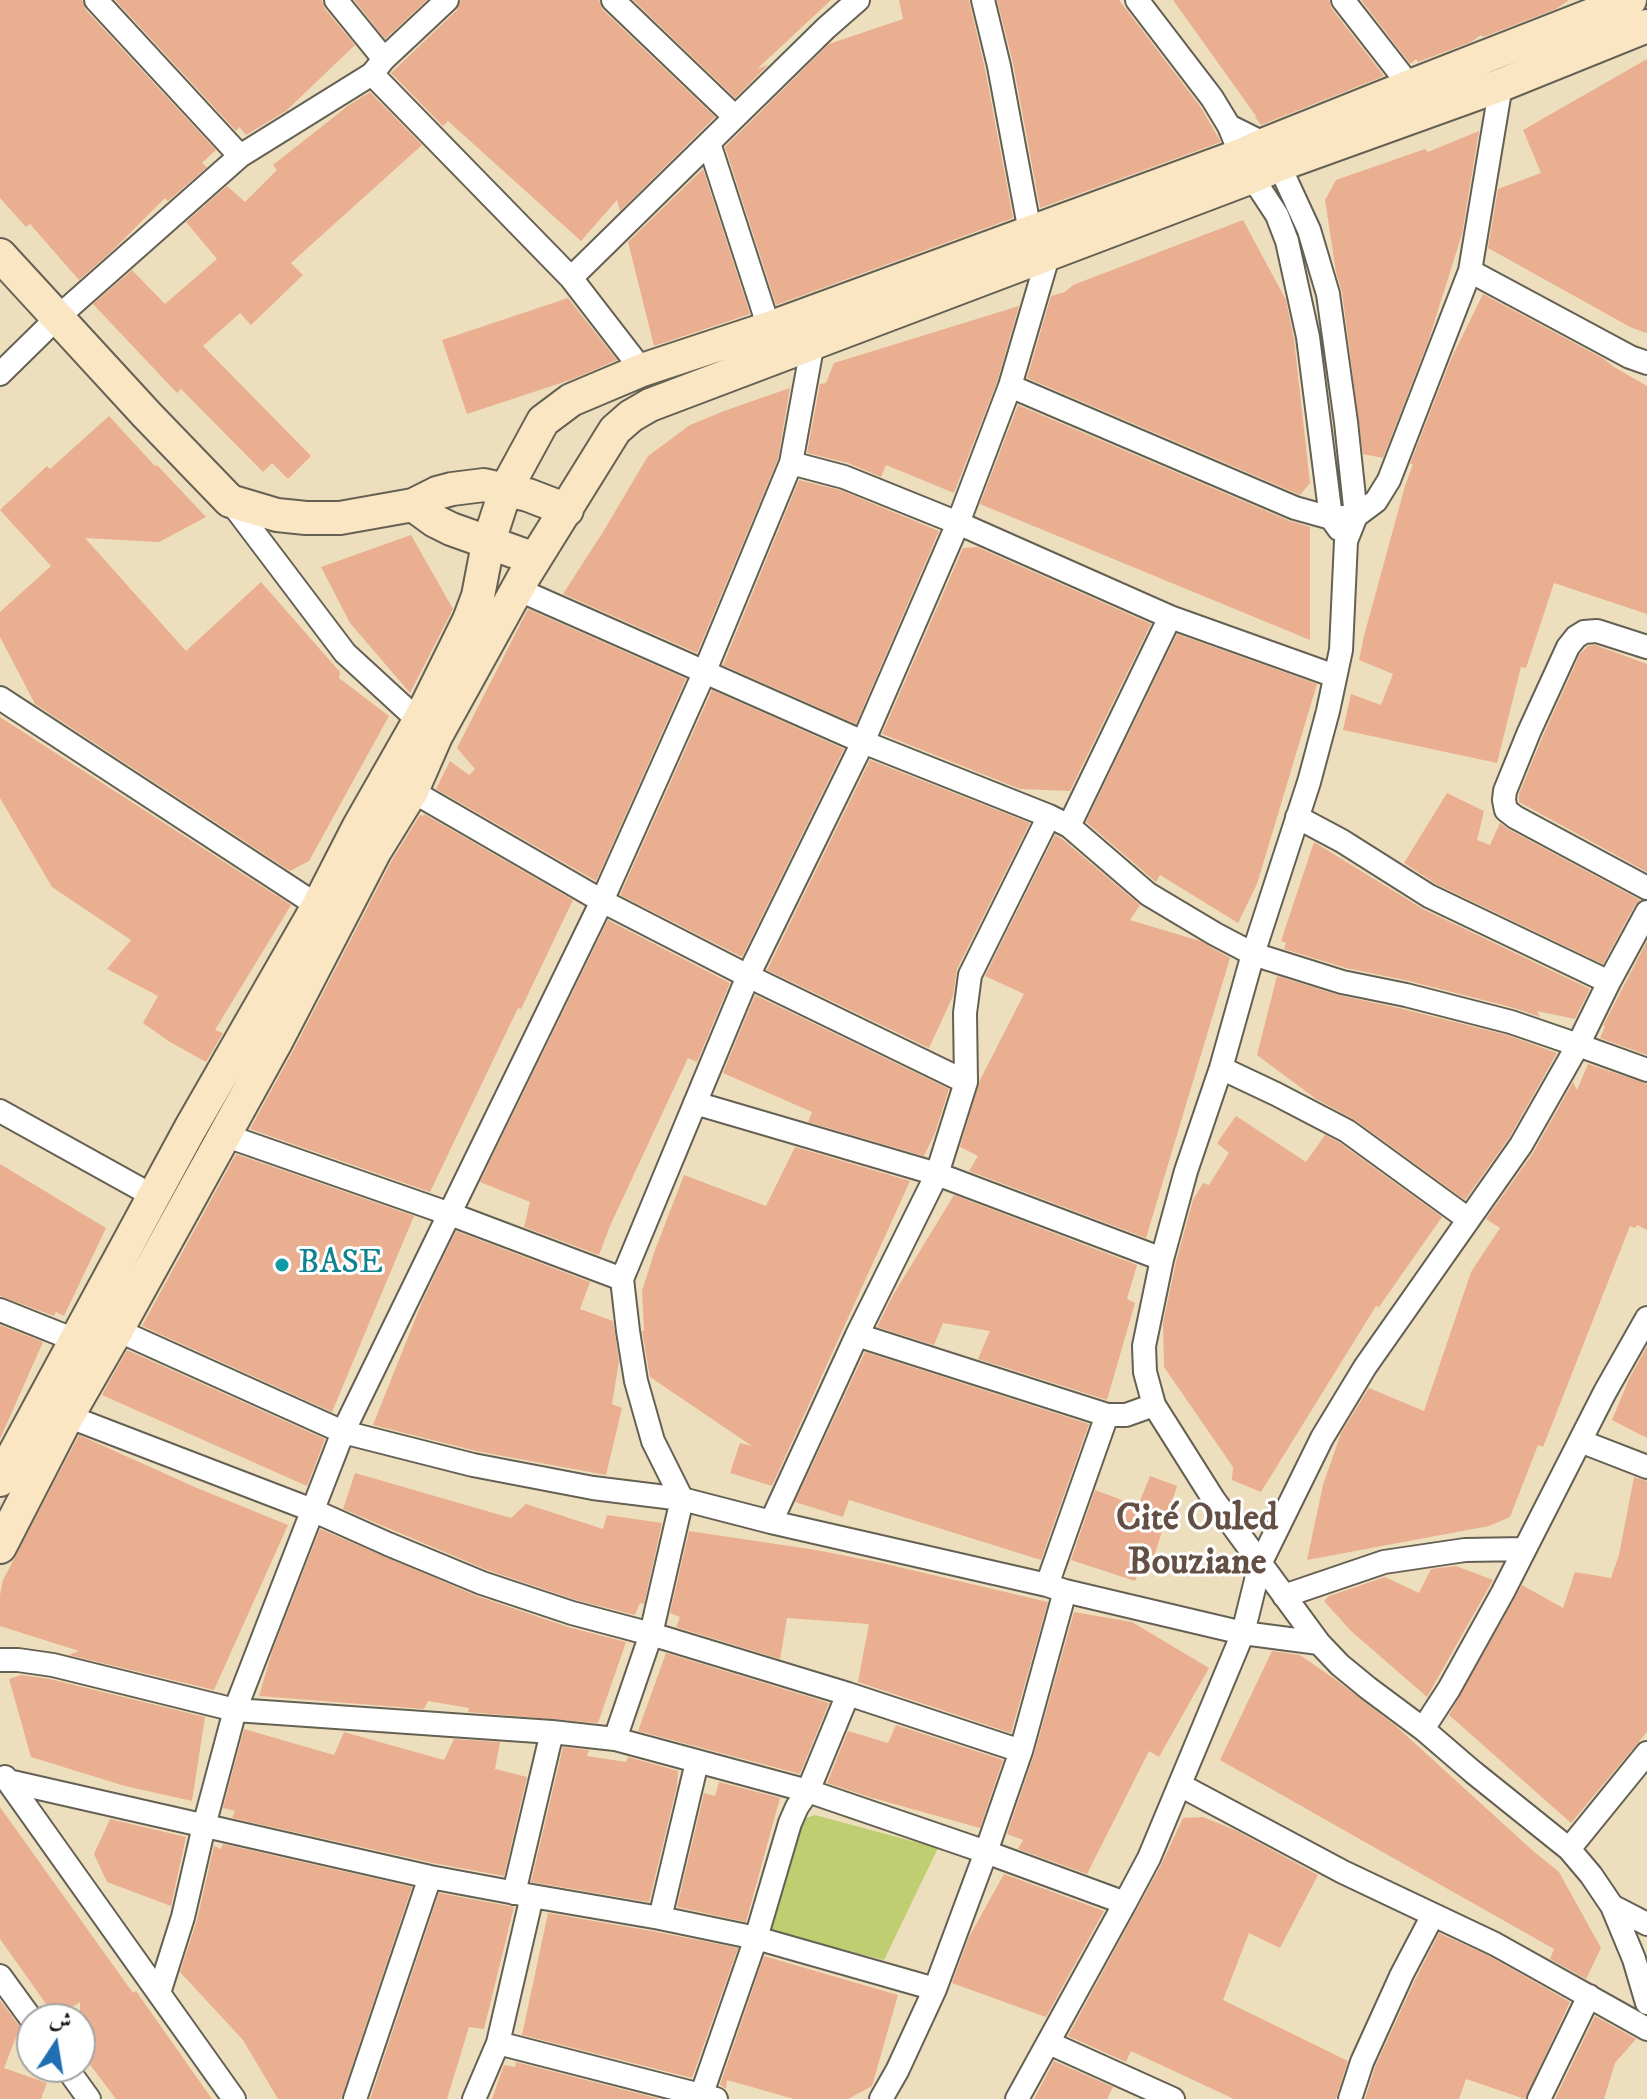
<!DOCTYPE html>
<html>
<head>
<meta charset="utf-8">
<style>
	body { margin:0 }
	#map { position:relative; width:1647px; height:2099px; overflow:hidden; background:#eddfbd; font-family:"IM FELL DW Pica",Amiri,serif }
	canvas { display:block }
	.north { position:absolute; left:16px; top:2003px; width:80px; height:80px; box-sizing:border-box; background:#fff; border:2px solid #a4a4a4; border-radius:50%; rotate:12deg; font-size:22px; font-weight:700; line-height:32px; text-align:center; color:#1c1c1c }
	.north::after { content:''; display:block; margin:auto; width:28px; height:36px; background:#1f6fb2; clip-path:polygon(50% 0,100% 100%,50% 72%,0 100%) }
</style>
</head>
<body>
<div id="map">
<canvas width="1647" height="2099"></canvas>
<div class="north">ش</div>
</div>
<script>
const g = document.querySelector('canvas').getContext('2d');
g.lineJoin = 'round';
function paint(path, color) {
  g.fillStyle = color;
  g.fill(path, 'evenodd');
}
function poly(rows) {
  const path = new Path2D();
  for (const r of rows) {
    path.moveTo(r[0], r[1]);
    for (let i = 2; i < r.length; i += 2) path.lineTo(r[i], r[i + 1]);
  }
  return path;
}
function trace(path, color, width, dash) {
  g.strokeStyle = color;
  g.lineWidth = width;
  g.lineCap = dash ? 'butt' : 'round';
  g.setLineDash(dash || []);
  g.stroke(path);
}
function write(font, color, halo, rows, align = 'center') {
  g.font = font + ' "IM FELL DW Pica",serif';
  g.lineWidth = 6;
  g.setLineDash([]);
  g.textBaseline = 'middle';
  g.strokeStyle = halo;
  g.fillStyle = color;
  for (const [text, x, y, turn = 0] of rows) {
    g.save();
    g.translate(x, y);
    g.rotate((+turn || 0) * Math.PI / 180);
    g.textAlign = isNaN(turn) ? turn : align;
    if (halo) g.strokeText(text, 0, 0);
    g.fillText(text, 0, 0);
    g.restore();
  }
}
paint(poly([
	[815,1815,938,1848,884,1960,770,1931,797,1821]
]), '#bece71');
paint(poly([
	[0,0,82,0,86,10,216,150,202,163,207,167,168,201,165,198,113,250,79,280,30,224,26,227,0,198],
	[115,0,322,0,325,9,355,45,286,111,246,135,239,127,236,131],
	[354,0,427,0,385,39],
	[461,0,599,0,603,10,715,117,620,211,617,200,581,241,448,121,443,126,391,73,457,10],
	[633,0,831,0,757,69,768,65,735,98],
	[899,0,969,0,985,69,1013,218,776,305,725,147,829,44,903,19],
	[997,0,1119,0,1200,106,1221,142,1040,208,1013,63],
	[1173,0,1329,0,1332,9,1384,76,1261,125,1255,117,1256,116],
	[1361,0,1569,0,1556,9,1483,37,1481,35,1471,42,1418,62,1416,59,1410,64],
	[1647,59,1647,333,1632,328,1488,248,1498,189,1541,173,1523,130],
	[370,92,422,145,291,263,303,275,251,325,240,313,203,346,311,456,288,479,272,463,263,472,181,389,177,393,93,304,132,270,165,304,217,259,186,222,227,186,245,202,277,170,273,165,349,105],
	[1479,131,1462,234,1429,339,1383,458,1363,454,1342,292,1336,272,1325,200,1336,180,1425,149,1428,152],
	[703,169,750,314,654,346,628,242],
	[1243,220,1286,300,1294,339,1310,483,1300,495,1027,378,1051,296,1065,292,1073,285],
	[1483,294,1604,359,1614,367,1647,386,1647,614,1554,583,1526,668,1521,667,1497,763,1343,730,1351,694,1381,705,1393,674,1359,660,1364,636,1405,486,1413,464,1410,464,1451,359],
	[568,298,617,360,573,379,467,414,442,340],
	[1019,306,997,382,954,493,886,465,881,477,848,463,807,453,820,384,826,383,834,363],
	[790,388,778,459,697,653,563,594,603,532,648,456,690,425,724,411],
	[1018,405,1290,521,1310,527,1310,640,980,504],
	[109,416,155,466,157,465,206,517,159,542,85,538,186,651,261,582,340,672,339,678,389,716,309,861,290,871,35,704,0,637,0,612,51,566,0,510,47,466,50,469],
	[799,480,840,490,939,531,856,724,723,665],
	[411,535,453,609,410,693,350,623,321,567],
	[977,547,1151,624,1070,791,1020,789,882,734,963,548],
	[528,609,686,679,596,881,436,789,450,761,469,775,475,769,457,748],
	[1177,634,1317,684,1257,884,1238,923,1160,875,1156,882,1086,822],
	[1595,645,1647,664,1647,872,1519,802,1519,794,1542,738,1580,654,1588,646],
	[712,690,844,749,742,957,620,895],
	[0,717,291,905,215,1030,223,1033,206,1062,170,1042,143,1023,158,996,107,969,131,940,52,887,0,798],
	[870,760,1030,823,957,969,953,996,929,1048,767,970],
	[1447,793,1484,811,1477,840,1490,845,1500,823,1508,829,1640,900,1635,905,1603,964,1436,884,1404,863],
	[424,814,573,900,521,1009,518,1008,430,1192,250,1129,294,1049,392,860,420,815,423,816],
	[1055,835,1061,838,1140,905,1130,920,1200,941,1230,958,1146,1238,969,1171,978,1156,960,1147,980,1080,1024,994,985,976],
	[1314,842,1423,909,1590,989,1575,1019,1537,1011,1540,1017,1514,1008,1409,981,1346,968,1284,949,1286,943,1281,941],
	[608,920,730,983,697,1062,688,1058,610,1226,599,1255,524,1227,530,1202,480,1182],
	[1647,941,1647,1055,1600,1038,1605,1026,1603,1026],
	[1277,976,1338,995,1403,1009,1507,1035,1557,1053,1509,1138,1465,1200,1355,1120,1316,1099,1257,1055],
	[755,995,949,1089,935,1133,924,1156,808,1122,812,1112,723,1073],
	[1588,1064,1647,1084,1647,1230,1637,1225,1635,1228,1630,1226,1543,1447,1538,1445,1510,1517,1489,1526,1307,1560,1323,1485,1341,1433,1369,1388,1424,1411,1471,1272,1500,1228,1486,1219,1533,1153,1573,1082,1577,1090],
	[1236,1116,1306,1162,1325,1135,1340,1143,1442,1217,1379,1307,1376,1306,1261,1492,1232,1480,1233,1467,1164,1367,1163,1323,1176,1262,1193,1200,1203,1183,1209,1185,1229,1153,1217,1143],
	[795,1147,910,1181,772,1486,730,1473,740,1443,752,1446,650,1377,642,1331,644,1331,642,1291,655,1250,684,1175,766,1206],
	[236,1154,414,1216,332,1412,142,1326],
	[0,1164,106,1228,64,1316,56,1312,54,1316,0,1296],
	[954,1195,1137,1265,1127,1299,1135,1303,1107,1400,978,1359,990,1331,943,1323,934,1345,877,1327,893,1295],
	[456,1231,590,1282,580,1309,613,1321,619,1361,612,1404,622,1408,606,1475,476,1451,373,1425,422,1302],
	[0,1325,43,1342,0,1439],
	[1647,1346,1647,1438,1612,1420,1629,1379],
	[127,1350,325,1439,307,1486,102,1395],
	[865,1352,1089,1424,1041,1560,849,1500,843,1517,795,1502],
	[79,1435,197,1488,288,1525,214,1690,69,1655,79,1651,0,1626,0,1595,3,1580],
	[355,1473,511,1518,526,1504,603,1529,607,1515,662,1523,644,1604,640,1603,635,1615,576,1600,487,1570,343,1509],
	[1150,1476,1177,1486,1154,1556,1145,1554,1135,1581,1071,1560,1095,1490,1138,1506],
	[1634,1477,1647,1481,1647,1732,1571,1823,1449,1715,1522,1585,1563,1608,1575,1572,1611,1578,1619,1555],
	[320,1529,477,1596,568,1627,626,1642,598,1723,468,1712,469,1708,428,1701,424,1709,259,1696,272,1652],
	[689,1531,816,1550,882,1563,1048,1602,1011,1733,858,1682,869,1624,787,1618,780,1659,676,1627,680,1617,670,1613],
	[1456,1566,1493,1580,1427,1697,1351,1631,1324,1601,1329,1596,1385,1577,1419,1593,1431,1569],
	[1074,1612,1132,1622,1209,1668,1159,1757,1149,1751,1087,1874,1018,1849,1023,1840,1007,1834,1034,1755],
	[1272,1651,1300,1655,1336,1680,1397,1727,1532,1850,1559,1872,1601,1948,1586,1979,1550,1959,1554,1949,1220,1760],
	[666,1653,829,1703,800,1774,638,1731],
	[21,1675,50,1679,205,1717,192,1801,125,1786,31,1757,9,1679],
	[896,1725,1003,1760,980,1828,869,1797,827,1783,848,1731,888,1743],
	[244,1729,334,1755,344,1732,444,1760,454,1739,500,1742,495,1769,527,1777,504,1876,433,1863,232,1818,235,1811,223,1808],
	[563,1747,589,1750,587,1756,626,1762,628,1757,678,1771,677,1786,649,1902,531,1882],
	[719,1782,780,1798,746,1922,677,1907,704,1793,715,1796],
	[0,1807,133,1993,136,1991,212,2099,116,2099,82,2054,80,2051,80,2002,56,2018,0,1939],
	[1203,1817,1235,1830,1318,1875,1280,1948,1249,1933,1223,2000,1348,2061,1336,2099,1234,2099,1131,2051,1126,2062,1068,2036,1161,1865,1183,1818],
	[110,1819,186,1837,171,1906,107,1882,94,1854],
	[223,1844,412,1887,341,2099,278,2099,243,2040,180,1972,197,1920,214,1846,221,1849],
	[1004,1874,1104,1911,1046,2017,952,1983,969,1937],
	[439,1893,514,1907,484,2029,469,2027,447,2099,370,2099],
	[548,1913,657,1932,738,1948,692,2078,522,2035],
	[1439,1933,1489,1956,1570,2002,1525,2099,1466,2079,1459,2099,1365,2099,1375,2067,1415,1980],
	[764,1956,898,1995,872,2086,848,2099,794,2099,727,2080,726,2089,720,2085],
	[0,2000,20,2027,4,2068,47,2083,41,2099,0,2099],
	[1595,2016,1636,2039,1615,2063,1604,2099,1555,2099],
	[1054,2061,1113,2087,1107,2099,1034,2099],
	[516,2062,660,2099,492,2099,504,2065,515,2067]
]), '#e9af90');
const street = poly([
	[96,0,240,156,372,74,384,59,447,0],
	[336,0,384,59],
	[613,0,735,117],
	[983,0,999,66,1030,232],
	[1137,0,1212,98,1229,126,1241,155,1252,177,1277,215,1287,241,1308,337,1331,518,1339,529],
	[1343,0,1410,86],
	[372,74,571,278],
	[1229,126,1265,144,1279,165,1309,230,1328,294,1346,422,1356,516,1346,541,1341,650,1328,711,1309,782,1253,954,1221,1068,1186,1171,1162,1259,1144,1346,1145,1372,1154,1405,1214,1500,1319,1643,1340,1665,1368,1688,1423,1729,1473,1772,1569,1849,1591,1875,1612,1906,1634,1959,1647,2003],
	[709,143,769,328],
	[1049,253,1010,386,1295,508,1331,518,1356,516,1376,501,1389,480,1470,271,1501,85],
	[1470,271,1630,357,1647,363],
	[642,370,571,278,826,28,858,0],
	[0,374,58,317,240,156],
	[1010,386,958,523,863,742,748,976,622,1279,628,1331,636,1381,653,1441,682,1499,771,1522,1047,1585,1065,1591,1243,1633,1319,1643],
	[791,463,844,477,958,523,1170,617,1335,676],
	[230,501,345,653,419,721],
	[517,589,863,742,1049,816,970,975,965,1013,966,1082,937,1174,857,1335,771,1522],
	[1647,647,1597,631,1584,632,1576,637,1568,647,1529,732,1505,791,1504,800,1506,810,1515,817,1647,888],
	[0,698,318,906],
	[412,791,602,901,748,976,966,1082],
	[1049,816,1069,826,1148,894,1215,934,1253,954,1342,982,1406,995,1511,1022,1578,1045,1609,982],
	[1297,817,1342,841,1429,896,1609,982,1647,912],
	[1069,826,1170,617],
	[1221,1068,1276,1094,1347,1131,1468,1219],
	[695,1103,937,1174,1162,1259],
	[0,1111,155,1197],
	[224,1135,450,1214,622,1279],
	[0,1310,75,1340],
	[117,1330,343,1432,473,1465,593,1488,682,1499,651,1634,615,1739],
	[857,1335,1107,1415,1126,1415,1154,1405],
	[57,1412,312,1510,388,1544,482,1583,572,1613,651,1634,848,1694,1021,1751],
	[1580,1441,1647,1467],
	[1047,1585,1107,1415],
	[1065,1591,1021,1751,986,1852,1125,1903,1149,1858,1243,1633,1260,1564,1322,1438,1365,1367,1521,1145,1578,1045,1647,1070],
	[1284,1596,1384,1562,1465,1550,1525,1549],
	[0,1660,18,1660,53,1665,235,1710,552,1732,615,1739,808,1791,986,1852,935,1989,897,2071,881,2099],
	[1423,1729,1449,1689,1503,1592,1605,1392,1647,1318],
	[5,1777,234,2099],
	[8,1781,430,1877,532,1896,660,1918,756,1938,935,1989],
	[1180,1785,1343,1872,1495,1944,1647,2029],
	[1569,1849,1647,1753],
	[514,1893,552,1732],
	[1612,1906,1647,1924],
	[660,1918,697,1762],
	[0,1976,32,2020],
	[159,1993,183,1917,204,1826,235,1710,343,1432,602,901,704,673,791,463,813,342],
	[498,2043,532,1896],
	[1049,2043,1173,2099],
	[66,2067,89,2099],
	[355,2099,430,1877],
	[474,2099,498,2043,716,2099],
	[700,2099,756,1938,790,1823,797,1807,808,1791,848,1694],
	[1017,2099,1125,1903],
	[1350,2099,1362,2062,1402,1974,1433,1915],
	[1539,2099,1589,1996]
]);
const secondary = poly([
	[0,255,147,415,230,501,277,515,306,518,340,518,413,505,437,493,452,489,484,485,528,495,567,510],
	[413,505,435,521,451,529,535,559],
	[0,1480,190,1129,318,906,358,828,419,721,469,620,478,596,488,544,506,489,543,421,571,400,642,370,769,328,1241,155,1265,144,1410,86,1630,0],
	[0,1547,67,1417,117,1330,277,1040,375,851,412,791,436,736,525,575,615,430,631,416,650,405,1252,177,1279,165,1501,85,1647,26]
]);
trace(street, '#656054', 26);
trace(secondary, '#656054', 36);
trace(street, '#fff', 22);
trace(secondary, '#fbe6c4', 32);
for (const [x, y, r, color] of [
	[282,1265,8,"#0f9aa8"]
]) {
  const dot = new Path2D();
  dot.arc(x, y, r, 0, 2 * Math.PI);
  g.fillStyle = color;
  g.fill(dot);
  trace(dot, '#fff', 3);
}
write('34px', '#0d838f', '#fff', [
	["BASE",298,1265]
], 'left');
write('bold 38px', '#644f45', '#fff', [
	["Cité Ouled",1197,1521],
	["Bouziane",1197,1565]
]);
</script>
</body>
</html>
